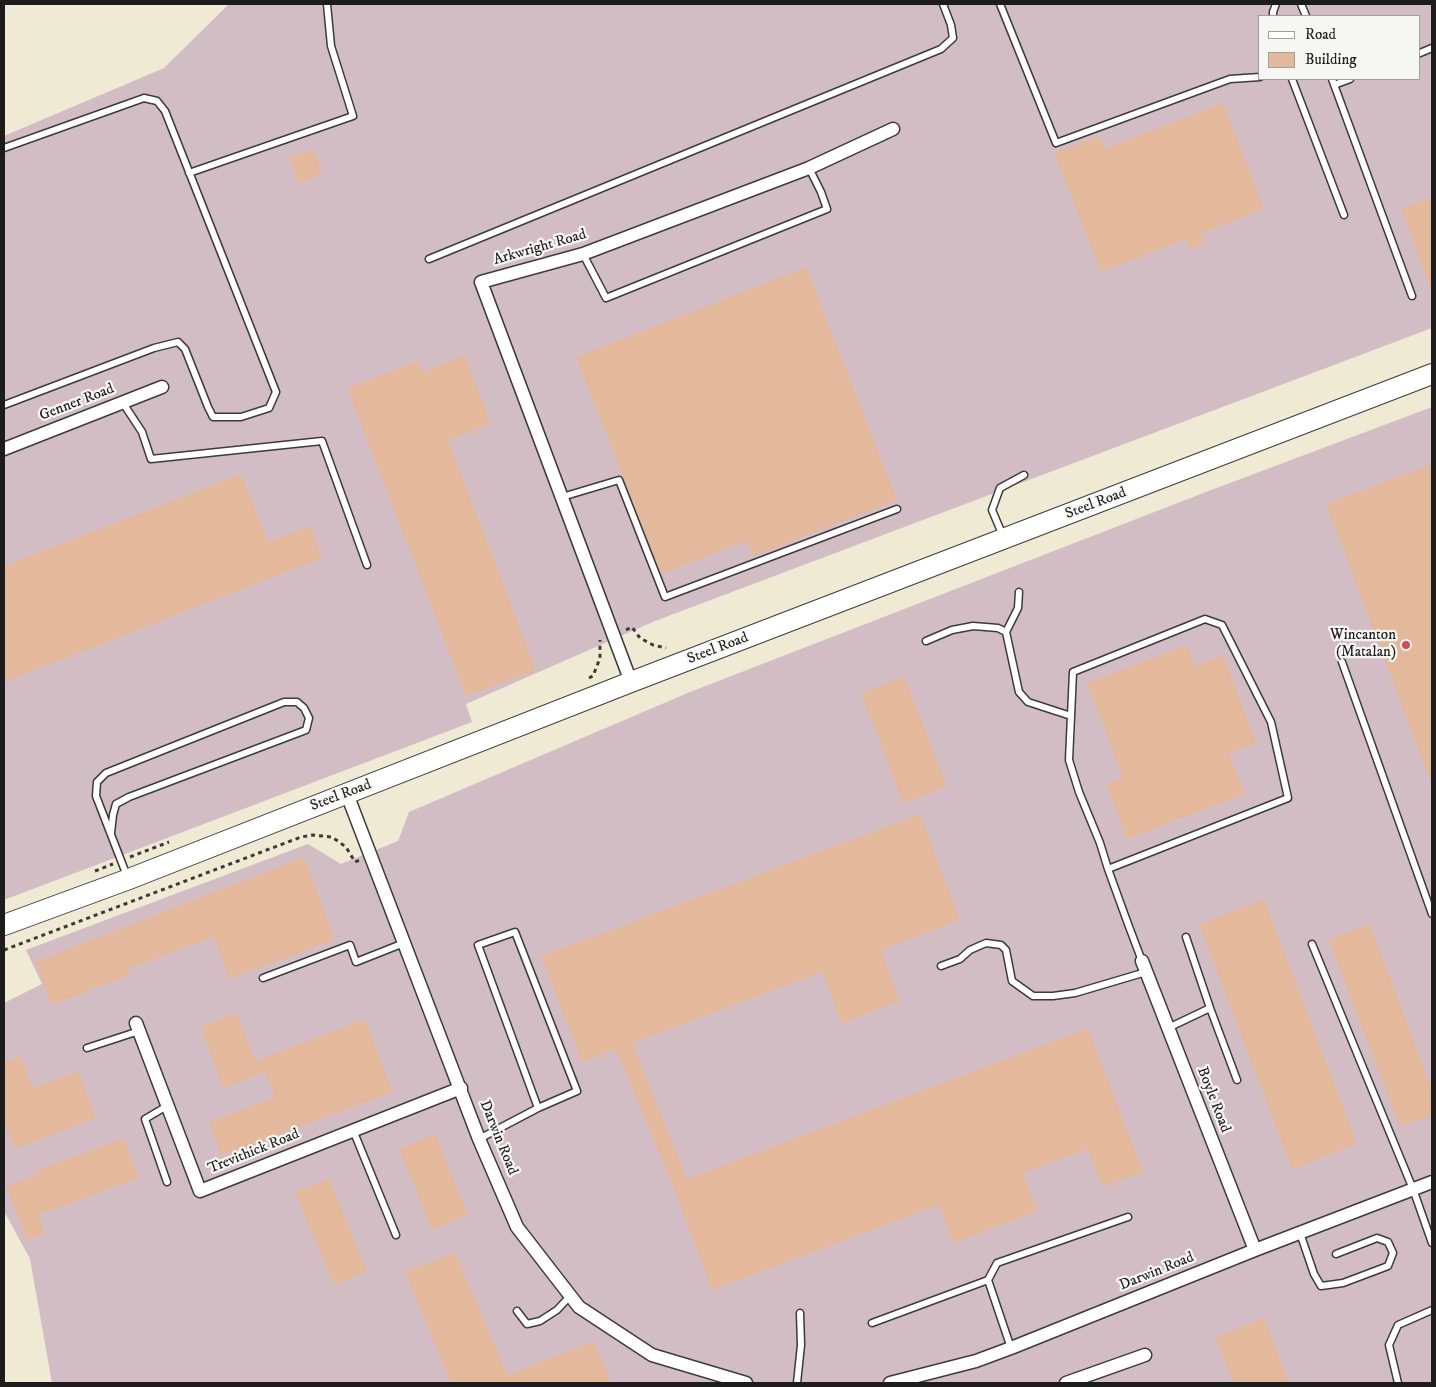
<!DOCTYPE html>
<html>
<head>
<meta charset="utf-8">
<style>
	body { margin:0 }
	#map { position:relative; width:1436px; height:1387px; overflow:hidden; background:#eeead4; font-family:"IM FELL DW Pica",serif }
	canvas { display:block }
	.frame { position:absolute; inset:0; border:5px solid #1c1c1c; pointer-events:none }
	.legend { position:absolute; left:1258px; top:15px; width:162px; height:65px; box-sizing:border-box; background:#f6f6f2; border:1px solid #9f9f9c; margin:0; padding:6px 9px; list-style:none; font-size:15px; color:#1c1c1c }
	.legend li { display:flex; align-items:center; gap:10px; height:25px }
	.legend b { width:25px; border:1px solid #9f9f9c }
</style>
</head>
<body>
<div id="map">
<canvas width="1436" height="1387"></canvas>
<div class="frame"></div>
<ul class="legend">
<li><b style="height:6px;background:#fff"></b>Road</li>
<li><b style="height:14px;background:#e4b99b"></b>Building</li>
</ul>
</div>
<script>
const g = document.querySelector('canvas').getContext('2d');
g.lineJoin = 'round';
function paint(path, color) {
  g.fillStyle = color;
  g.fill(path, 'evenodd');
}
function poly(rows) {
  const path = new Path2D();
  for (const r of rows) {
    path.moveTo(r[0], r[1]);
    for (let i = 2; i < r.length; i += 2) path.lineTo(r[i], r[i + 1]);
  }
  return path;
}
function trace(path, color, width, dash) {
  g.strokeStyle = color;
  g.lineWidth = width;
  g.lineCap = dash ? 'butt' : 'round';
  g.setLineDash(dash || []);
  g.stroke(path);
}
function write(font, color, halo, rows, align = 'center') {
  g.font = font + ' "IM FELL DW Pica",serif';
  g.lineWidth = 4.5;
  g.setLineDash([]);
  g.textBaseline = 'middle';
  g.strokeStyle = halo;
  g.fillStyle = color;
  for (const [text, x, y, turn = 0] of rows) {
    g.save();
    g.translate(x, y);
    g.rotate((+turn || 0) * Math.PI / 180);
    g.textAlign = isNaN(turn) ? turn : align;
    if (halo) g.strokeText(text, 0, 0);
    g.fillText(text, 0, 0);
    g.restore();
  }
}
paint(poly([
	[229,4,1432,4,1432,328,655,621,466,704,472,722,4,900,4,136,164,68],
	[1260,16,1420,16,1420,79,1260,79],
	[1432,407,1432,1383,52,1383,30,1259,4,1211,4,1003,42,984,26,950,308,844,341,864,398,841,409,812,690,692,1206,492]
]), '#d2bdc5');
paint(poly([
	[1223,103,1264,209,1201,233,1205,243,1190,249,1186,239,1101,272,1054,153,1099,136,1104,149],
	[314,149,322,175,297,183,289,157],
	[1432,197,1432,290,1431,290,1401,208],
	[806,267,897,500,753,556,747,541,661,574,576,357],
	[465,355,491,424,448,440,536,670,466,696,347,388,418,361,422,372],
	[1432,464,1432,783,1431,783,1326,504],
	[241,474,268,542,310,526,322,558,4,682,4,566],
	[1187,645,1195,666,1223,655,1256,743,1229,753,1245,794,1127,839,1106,784,1123,778,1087,683],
	[904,676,947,786,903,803,861,693],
	[920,814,960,920,881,950,900,1001,842,1023,822,972,632,1043,687,1179,1088,1028,1143,1172,1102,1187,1088,1149,1023,1173,1037,1211,953,1243,939,1205,712,1290,672,1184,616,1049,582,1062,541,956],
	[304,857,335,940,229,979,214,937,127,969,129,975,52,1005,35,962],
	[1264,899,1357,1144,1292,1169,1199,924],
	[1370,924,1432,1090,1432,1115,1400,1127,1328,939],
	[237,1013,255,1061,365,1019,393,1092,221,1156,209,1122,275,1097,265,1072,223,1088,200,1027],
	[20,1056,33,1088,78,1071,96,1118,15,1149,4,1121,4,1062],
	[435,1134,468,1215,432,1230,399,1149],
	[124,1138,139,1178,38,1215,45,1234,27,1240,6,1186,36,1175,35,1171],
	[329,1178,367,1272,334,1285,295,1192],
	[455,1252,507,1375,594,1341,611,1383,451,1383,405,1272],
	[1264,1318,1289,1383,1233,1383,1215,1337]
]), '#e4b99b');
const lane = poly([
	[1000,4,1056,143,1230,79,1260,77],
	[1301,4,1306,16],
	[1273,16,1273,12,1276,4],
	[1420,53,1432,48],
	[1292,79,1344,215],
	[1332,79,1412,296],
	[1334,85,1350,79],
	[4,148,144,98,157,101,165,111,276,392,269,408,241,417,213,417,208,407,185,349,178,342,154,348,4,405],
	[189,173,353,116,331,46,327,4],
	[583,254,606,298,827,209,821,192,809,168],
	[429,259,941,49,953,38,951,25,943,4],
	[123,403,142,432,151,459,322,441,367,565],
	[562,497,619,480,665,597,897,509],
	[1003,536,992,510,1000,488,1024,475],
	[1019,592,1018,608,1006,632,1019,692,1028,702,1071,716],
	[926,641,952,630,973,626,998,628,1006,632],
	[1342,662,1432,914],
	[111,833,113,815,116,804,129,797,306,730,309,718,304,708,297,702,284,702,106,773,97,782,96,796,127,876],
	[1108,869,1288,798,1271,722,1222,625,1205,619,1073,672,1069,760,1079,792,1100,843,1108,869,1128,924,1142,961],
	[1312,944,1413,1189,1432,1243],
	[941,966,960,959,970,950,986,943,1001,945,1006,950,1012,981,1033,996,1053,996,1075,993,1146,972],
	[263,978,350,945,356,962,404,943],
	[1210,1008,1237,1080],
	[1168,1028,1210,1008,1186,937],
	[87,1048,139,1031],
	[353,1130,396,1235],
	[479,1139,538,1108,478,945,515,932,577,1091,538,1108],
	[167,1182,145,1119,167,1106],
	[1300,1233,1314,1274,1321,1286,1343,1283,1388,1266,1393,1253,1388,1242,1377,1238,1336,1254],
	[517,1311,527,1324,540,1321,557,1310,571,1295],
	[872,1323,988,1280],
	[1011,1348,988,1280,997,1263,1128,1217],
	[797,1383,801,1345,800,1313],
	[1398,1383,1389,1345,1398,1325,1432,1310]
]);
const street = poly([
	[4,449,162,387],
	[631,682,481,282,583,254,809,168,893,129],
	[347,794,479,1139,517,1227,579,1307,652,1355,746,1383],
	[1142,961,1255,1250],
	[136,1023,200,1191,461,1088],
	[890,1383,976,1361,1011,1348,1255,1250,1432,1182],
	[1066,1383,1145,1355]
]);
const primary = poly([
	[4,925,129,879,631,682,1432,374]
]);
trace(lane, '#3c3b38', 9);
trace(street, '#3c3b38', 15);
trace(primary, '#3c3b38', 22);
trace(poly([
	[626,630,632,627,640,638,653,645,666,648],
	[589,678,593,676,600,658,600,640],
	[130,857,169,842],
	[95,871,113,864],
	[4,950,301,837,313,835,332,837,346,847,355,862,360,860]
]), '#3c3b38', 3, [4, 4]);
trace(lane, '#fff', 6);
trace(street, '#fff', 12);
trace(primary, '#fff', 20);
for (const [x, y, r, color] of [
	[1406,645,5,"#d1495b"]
]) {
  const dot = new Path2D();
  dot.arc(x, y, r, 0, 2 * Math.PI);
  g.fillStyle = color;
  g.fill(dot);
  trace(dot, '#f6f6f2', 2);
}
write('15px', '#1c1c1c', '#f6f6f2', [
	["Arkwright Road",540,248,-16],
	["Genner Road",77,403,-21],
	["Steel Road",1096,504,-21],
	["Steel Road",718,649,-21],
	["Steel Road",341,796,-21],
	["Boyle Road",1213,1100,69],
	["Darwin Road",498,1138,68],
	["Trevithick Road",254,1152,-22],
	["Darwin Road",1157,1272,-22]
]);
write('15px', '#1c1c1c', '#f6f6f2', [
	["Wincanton",1396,636],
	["(Matalan)",1396,653]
], 'right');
</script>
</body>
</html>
